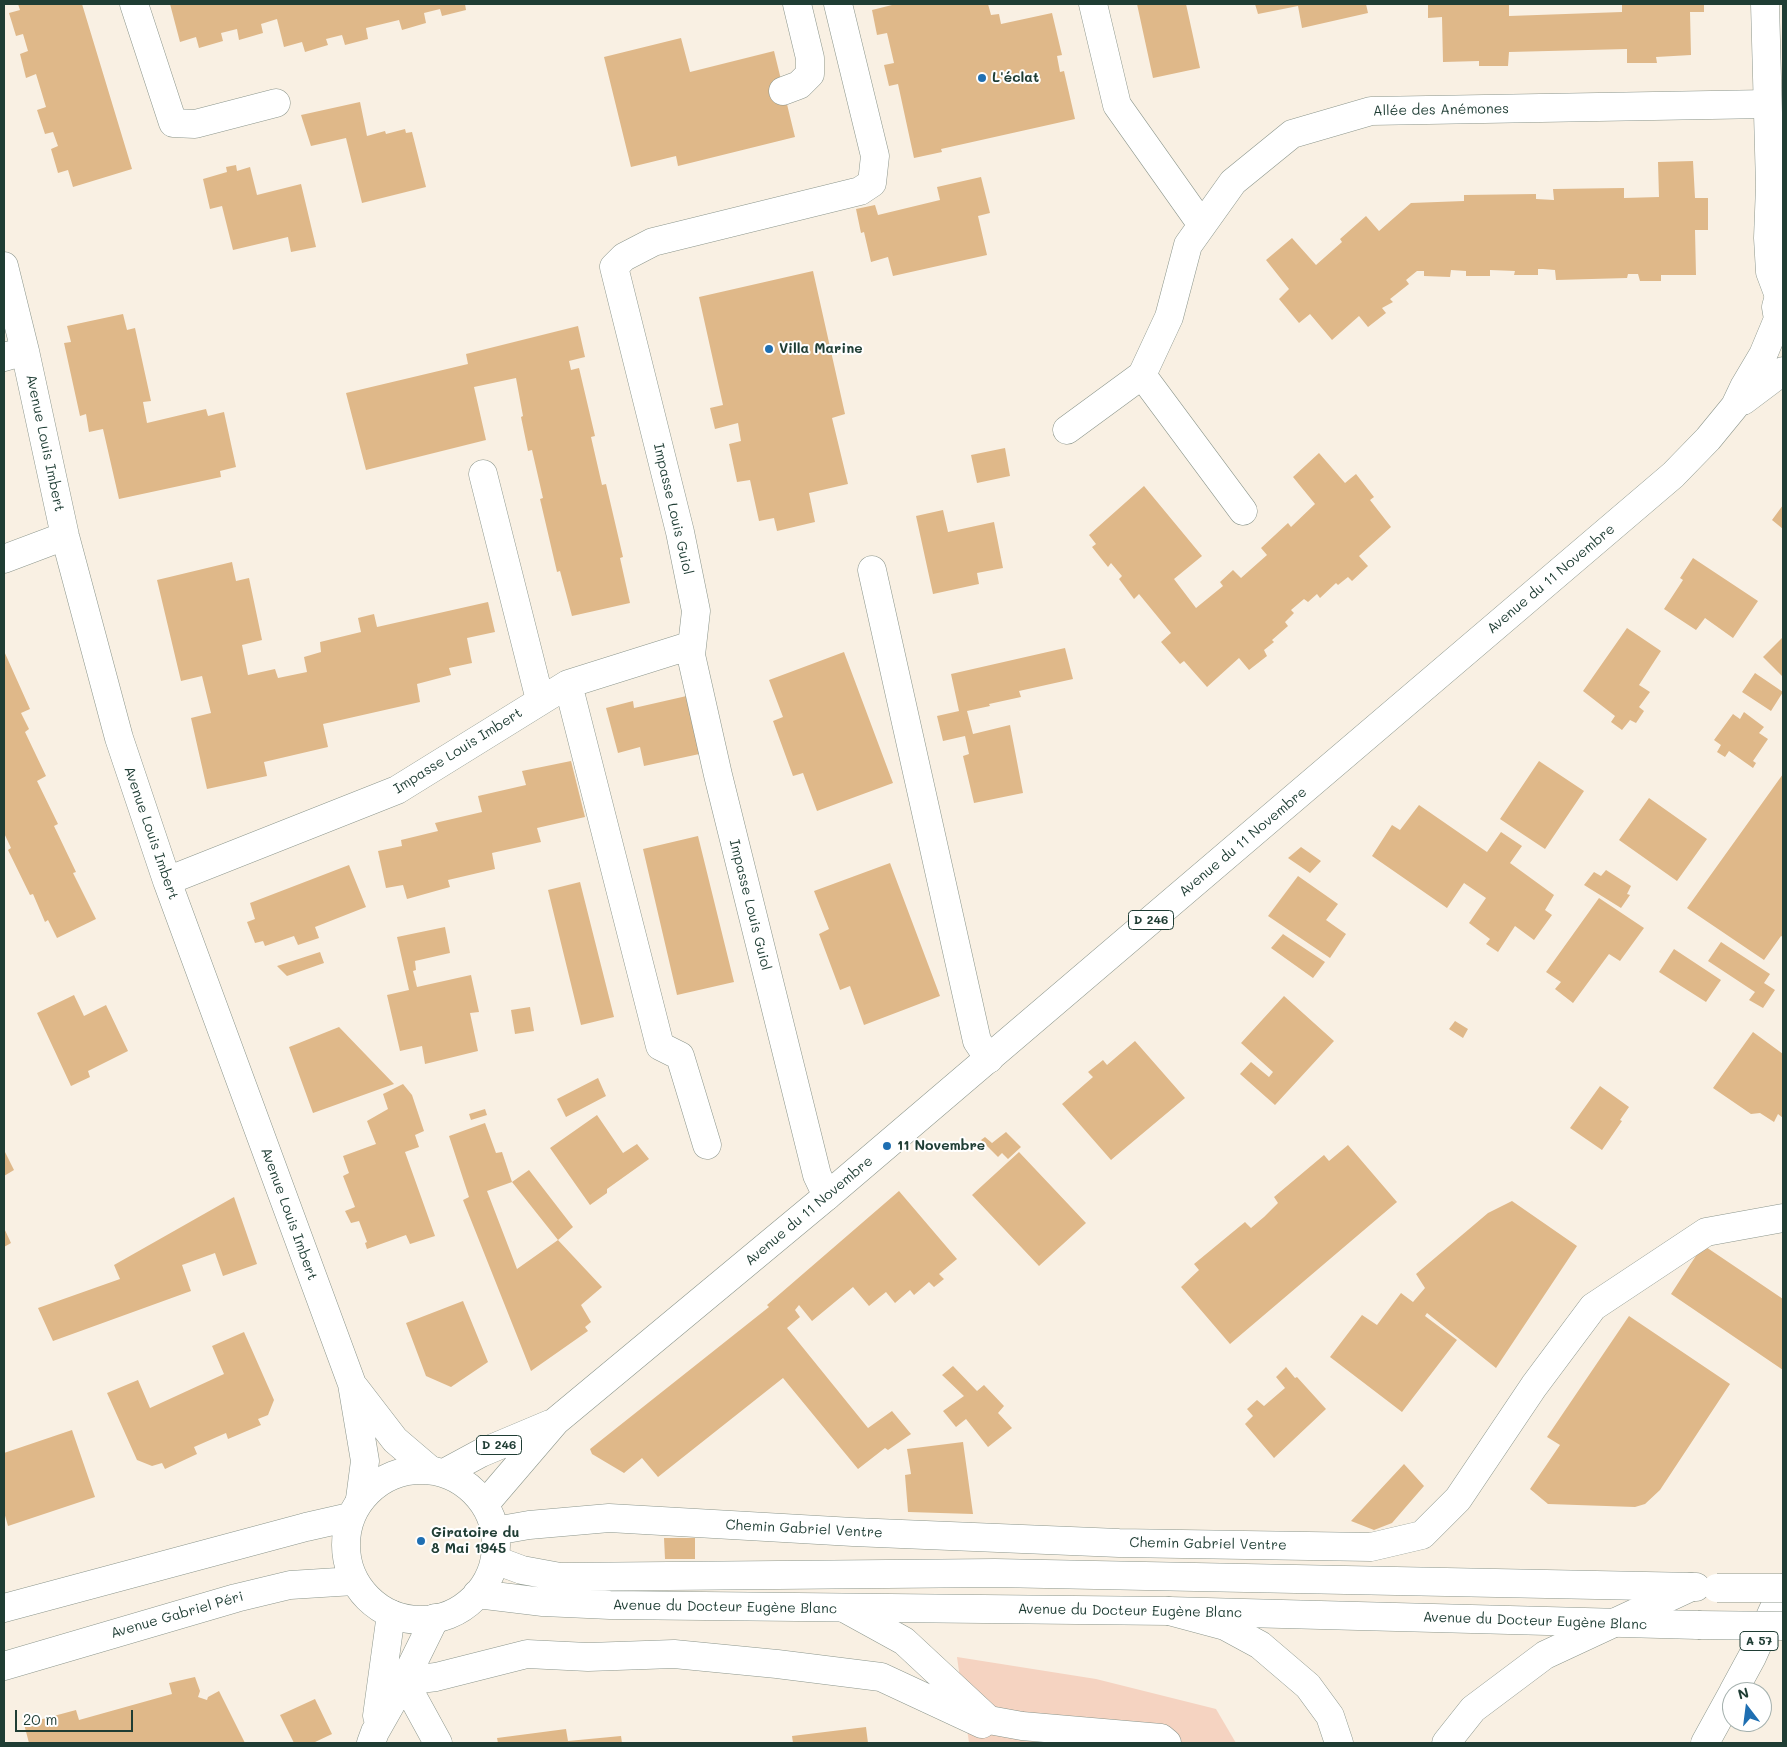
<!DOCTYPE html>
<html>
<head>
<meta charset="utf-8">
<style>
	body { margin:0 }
	#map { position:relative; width:1787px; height:1747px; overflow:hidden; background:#f9f0e3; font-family:Mali,sans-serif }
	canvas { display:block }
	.frame { position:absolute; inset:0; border:5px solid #1f3d34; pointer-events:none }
	.north { position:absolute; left:1722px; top:1682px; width:50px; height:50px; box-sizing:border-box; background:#fff; border:1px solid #a5b1ae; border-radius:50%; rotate:345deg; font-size:14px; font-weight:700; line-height:20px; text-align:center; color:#1f3d34 }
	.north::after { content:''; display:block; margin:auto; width:18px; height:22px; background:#1f6fb2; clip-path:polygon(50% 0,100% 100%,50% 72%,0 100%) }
	.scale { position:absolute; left:15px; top:1710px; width:118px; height:22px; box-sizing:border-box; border:2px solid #1f3d34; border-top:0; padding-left:6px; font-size:15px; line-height:18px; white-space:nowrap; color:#1f3d34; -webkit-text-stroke:4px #fff; paint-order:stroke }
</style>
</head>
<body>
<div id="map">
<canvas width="1787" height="1747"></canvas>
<div class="frame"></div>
<div class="north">N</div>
<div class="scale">20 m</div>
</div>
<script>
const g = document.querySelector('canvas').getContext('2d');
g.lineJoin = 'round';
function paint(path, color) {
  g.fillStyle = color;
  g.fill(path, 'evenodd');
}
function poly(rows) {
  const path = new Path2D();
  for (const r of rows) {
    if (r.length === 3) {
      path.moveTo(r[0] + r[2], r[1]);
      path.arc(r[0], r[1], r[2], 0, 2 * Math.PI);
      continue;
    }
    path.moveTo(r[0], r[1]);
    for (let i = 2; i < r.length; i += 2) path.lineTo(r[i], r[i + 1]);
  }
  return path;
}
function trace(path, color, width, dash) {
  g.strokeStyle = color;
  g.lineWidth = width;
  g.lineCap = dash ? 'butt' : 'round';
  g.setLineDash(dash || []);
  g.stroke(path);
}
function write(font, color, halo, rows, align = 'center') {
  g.font = font + ' Mali,sans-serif';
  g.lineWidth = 4;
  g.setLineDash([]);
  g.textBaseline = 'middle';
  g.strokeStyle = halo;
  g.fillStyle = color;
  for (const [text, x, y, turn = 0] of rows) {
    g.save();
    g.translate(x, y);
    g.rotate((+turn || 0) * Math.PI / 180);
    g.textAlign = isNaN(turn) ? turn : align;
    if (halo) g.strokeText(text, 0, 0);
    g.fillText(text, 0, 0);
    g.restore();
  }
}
paint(poly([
	[957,1657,1096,1679,1216,1709,1236,1743,969,1743]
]), '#f5d3c1');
paint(poly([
	[18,4,82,4,132,169,73,187,68,170,58,173,51,149,58,146,53,132,45,134,37,110,46,107,36,74,26,78,20,54,28,51,23,34,16,36,9,13,20,10],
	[170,4,465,4,466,10,442,16,440,9,424,13,426,23,402,30,399,20,366,28,368,39,345,45,342,35,326,39,328,45,305,52,302,42,284,47,277,19,261,24,263,33,239,40,237,29,221,33,223,41,199,48,196,37,180,42],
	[896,4,988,4,991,15,999,14,1001,24,1052,13,1062,55,1057,56,1060,72,1064,71,1075,119,941,149,942,152,914,158,898,84,889,86,884,65,894,63,887,33,877,35,872,10],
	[1137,4,1186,4,1200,68,1153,78],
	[1255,4,1366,4,1368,13,1302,28,1298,6,1258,14],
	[1428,4,1509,4,1509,16,1622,12,1622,4,1704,4,1704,12,1690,12,1691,55,1656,57,1657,63,1627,63,1627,49,1509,52,1508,66,1479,66,1479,61,1443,62,1442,17,1428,18],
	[681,38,690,72,774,51,795,137,678,166,676,156,631,167,604,57],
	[360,102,367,136,385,131,386,134,405,129,406,133,412,132,426,187,362,203,346,138,311,146,301,115],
	[1693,161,1695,198,1708,198,1708,230,1695,230,1696,275,1661,275,1661,281,1640,281,1638,274,1628,274,1627,278,1556,280,1555,270,1543,269,1538,269,1538,275,1514,275,1515,271,1490,270,1490,276,1466,276,1466,271,1451,270,1450,277,1424,276,1424,271,1417,271,1406,280,1409,284,1390,299,1393,302,1382,308,1386,313,1368,327,1359,316,1332,340,1310,314,1299,323,1279,299,1289,289,1266,260,1292,238,1316,265,1342,242,1340,239,1366,216,1379,231,1411,203,1464,201,1464,195,1536,194,1536,199,1554,200,1553,189,1624,188,1624,198,1659,197,1658,162],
	[236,165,237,171,250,167,257,195,301,184,316,247,291,252,288,237,233,250,222,206,210,209,203,179,227,172,226,167],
	[981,177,990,213,978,216,987,255,893,276,888,257,871,262,864,232,861,233,856,209,875,205,878,215,940,200,937,187],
	[813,271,845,414,832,418,848,484,809,493,815,522,777,531,774,518,759,521,750,480,737,482,729,444,741,441,738,423,715,429,710,408,723,405,699,297],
	[123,314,127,330,135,328,151,401,143,402,147,423,206,409,208,416,224,412,236,467,220,471,221,477,119,499,103,429,89,432,86,414,80,416,64,343,71,342,67,326],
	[578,326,585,357,569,361,571,370,579,368,595,436,591,437,602,485,606,484,623,557,620,558,630,603,572,616,560,571,557,572,540,499,543,498,532,450,528,451,521,417,523,416,516,378,474,387,486,440,366,470,346,393,468,364,466,354],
	[1005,448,1010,476,977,483,971,455],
	[1319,453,1345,483,1356,474,1374,497,1370,500,1391,527,1359,556,1368,566,1352,581,1348,577,1338,585,1336,583,1320,598,1317,594,1308,602,1304,599,1291,610,1294,613,1285,622,1288,626,1272,640,1274,642,1264,650,1267,656,1249,670,1239,658,1207,687,1184,661,1180,664,1161,642,1171,633,1139,594,1134,599,1119,579,1122,576,1111,563,1108,567,1092,547,1096,544,1089,535,1144,486,1202,556,1174,579,1196,608,1223,586,1220,582,1233,570,1241,578,1267,555,1261,548,1288,523,1291,527,1315,504,1293,477],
	[1783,505,1783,529,1772,520],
	[943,510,948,532,994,522,1003,568,977,573,979,584,933,594,916,516],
	[1693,558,1758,601,1733,638,1705,618,1696,630,1664,609,1683,580,1680,578],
	[232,562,236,581,249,578,262,640,242,645,248,675,275,669,278,678,307,672,304,657,321,652,320,642,361,632,358,618,374,614,377,627,488,602,495,632,467,638,472,663,449,668,451,675,417,684,420,702,323,724,328,747,264,762,267,776,207,789,191,718,211,713,202,676,181,681,157,580],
	[1627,628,1661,651,1639,685,1650,692,1639,707,1644,711,1636,723,1630,720,1622,730,1611,722,1615,716,1583,691],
	[1783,637,1783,677,1763,657],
	[1065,648,1073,679,1019,691,1021,697,989,704,990,706,967,711,973,734,1010,725,1023,793,974,803,963,756,969,754,965,736,943,741,937,716,959,711,951,674],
	[4,651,30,709,21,713,29,729,25,732,46,776,37,781,58,824,54,826,76,872,73,873,96,919,57,938,48,920,45,922,33,894,30,895,8,850,11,848,4,833],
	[844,652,893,783,817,811,803,773,793,776,773,721,783,717,769,680],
	[1755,673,1783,692,1771,711,1742,692],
	[691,695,704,753,644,766,640,747,618,753,606,708,633,701,634,708],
	[1744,712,1764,727,1759,733,1768,739,1753,761,1756,763,1753,768,1729,751,1725,757,1717,752,1721,745,1714,740,1733,714,1740,719],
	[571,761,585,817,537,828,541,842,492,853,495,869,448,880,450,887,407,899,403,885,386,888,378,851,402,846,401,840,438,831,435,823,482,812,478,796,526,785,522,771],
	[1539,761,1584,791,1545,849,1500,819],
	[1783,774,1783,937,1781,936,1764,960,1687,908],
	[1649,798,1707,839,1677,881,1619,840],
	[1419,805,1487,852,1501,832,1522,846,1510,863,1554,895,1545,910,1552,915,1534,940,1515,926,1498,952,1486,944,1490,939,1469,923,1486,898,1464,883,1447,908,1372,856,1392,825,1400,830],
	[698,836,734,982,677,995,643,849],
	[1301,847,1321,861,1310,873,1288,858],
	[890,863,940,996,864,1025,850,986,840,990,819,934,829,929,814,891],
	[349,865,366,907,315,927,319,938,298,945,294,936,265,946,263,941,255,943,247,922,255,919,250,903],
	[1606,870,1631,886,1627,894,1630,895,1621,908,1584,885,1594,872,1601,876],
	[1298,876,1338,904,1326,920,1346,934,1330,958,1268,916],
	[580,882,614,1017,581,1025,548,890],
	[1599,898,1644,928,1620,961,1609,954,1573,1003,1555,989,1561,982,1546,972],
	[445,927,450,953,415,961,416,970,413,971,417,987,471,975,479,1012,470,1013,478,1051,425,1064,422,1046,400,1051,387,995,409,990,397,937],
	[1283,934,1325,962,1313,978,1271,948],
	[1721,942,1770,974,1764,983,1775,990,1763,1008,1749,1000,1755,992,1708,961],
	[1674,949,1721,980,1706,1002,1659,972],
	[320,952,324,963,287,976,277,966],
	[74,995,84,1016,106,1005,128,1051,88,1071,90,1077,71,1086,37,1013],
	[1284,996,1334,1041,1275,1105,1240,1074,1251,1062,1269,1077,1273,1072,1241,1043],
	[530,1007,534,1031,515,1034,511,1010],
	[1455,1021,1468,1029,1463,1038,1449,1029],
	[339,1027,394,1084,313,1113,289,1047],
	[1753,1032,1783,1054,1783,1118,1778,1114,1774,1122,1760,1113,1751,1114,1713,1088],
	[1135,1041,1185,1098,1111,1160,1062,1104,1093,1077,1088,1072,1103,1060,1107,1065],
	[598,1078,606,1096,566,1117,557,1099],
	[403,1084,412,1095,424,1131,415,1135,419,1147,405,1152,435,1236,410,1244,406,1235,367,1249,365,1243,367,1242,359,1221,351,1223,345,1211,355,1207,343,1176,349,1173,343,1156,376,1144,367,1121,388,1109,383,1094],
	[1600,1086,1629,1107,1620,1120,1622,1121,1602,1150,1570,1128],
	[485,1109,487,1115,471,1120,469,1114],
	[597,1115,623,1153,637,1144,649,1159,607,1189,607,1193,590,1205,550,1148],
	[485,1123,496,1153,502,1152,512,1182,487,1191,517,1269,558,1240,602,1287,581,1305,591,1322,585,1327,588,1331,531,1371,463,1200,469,1197,449,1136],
	[1006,1132,1021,1147,1008,1159,1002,1153,998,1157,981,1140,985,1137,992,1143],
	[1348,1145,1397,1202,1230,1344,1181,1287,1199,1270,1194,1264,1245,1222,1251,1228,1264,1217,1278,1203,1274,1197,1324,1155,1329,1161],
	[4,1150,14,1170,4,1176],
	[1019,1152,1086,1223,1039,1266,972,1195],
	[529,1170,573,1227,558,1240,512,1182],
	[899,1191,957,1259,939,1274,944,1279,934,1287,929,1282,914,1295,910,1290,895,1303,886,1292,869,1306,853,1287,812,1321,799,1305,795,1310,800,1317,787,1328,868,1428,892,1411,911,1434,888,1450,885,1448,858,1469,783,1378,658,1477,642,1458,624,1473,592,1454,590,1449,769,1307,767,1305],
	[234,1197,257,1264,223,1276,215,1253,182,1265,191,1291,53,1341,38,1308,120,1279,114,1265],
	[1512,1201,1577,1246,1496,1368,1427,1313,1425,1316,1457,1340,1402,1412,1330,1357,1362,1315,1377,1325,1401,1293,1413,1302,1425,1288,1416,1274,1488,1213],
	[4,1228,11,1243,4,1247],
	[1703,1245,1783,1299,1783,1370,1671,1294],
	[463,1301,488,1362,451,1387,426,1376,406,1323],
	[1629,1316,1730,1384,1660,1490,1645,1504,1635,1507,1548,1504,1530,1489,1560,1445,1547,1437],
	[244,1332,274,1400,268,1415,258,1419,261,1425,228,1439,226,1433,194,1447,197,1454,165,1469,162,1463,152,1466,137,1460,107,1393,138,1380,150,1408,224,1374,212,1346],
	[953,1366,977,1391,984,1385,1004,1406,998,1413,1012,1428,988,1447,966,1419,956,1427,943,1411,964,1396,942,1375],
	[1286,1367,1295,1378,1297,1377,1326,1409,1274,1458,1245,1424,1253,1416,1247,1409,1257,1400,1264,1406,1285,1388,1276,1377],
	[72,1430,95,1497,8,1526,4,1512,4,1453],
	[963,1442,973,1514,908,1512,905,1475,911,1474,907,1449],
	[1404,1464,1424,1486,1392,1523,1374,1530,1351,1521],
	[664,1538,695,1538,695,1559,665,1559],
	[195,1677,200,1691,198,1697,207,1700,208,1697,219,1691,245,1743,29,1743,24,1724,76,1710,79,1720,172,1694,169,1683],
	[315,1699,332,1734,313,1743,294,1743,280,1715],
	[866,1727,868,1743,793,1743,792,1736],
	[566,1729,568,1741,621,1736,622,1743,498,1743,497,1738]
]), '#dfb889');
const minor = poly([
	[134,4,173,123,195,124,276,103],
	[1093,4,1117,105,1202,225],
	[1765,4,1770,186,1768,238,1770,272,1779,296],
	[783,91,799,85,810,74,810,58,797,4],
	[4,266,25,351,65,536,119,738,167,881,352,1384,365,1461,360,1499],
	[4,357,25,351],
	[1142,375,1243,511],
	[1067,430,1142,375,1169,317,1188,245,1233,182,1292,134,1371,111,1767,104],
	[483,474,540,700],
	[4,559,65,536],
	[872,570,977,1041,989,1059],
	[568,684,660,1046,680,1056,707,1145],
	[167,881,397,790,568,684,692,645],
	[827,1196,817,1175,718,775,691,655,696,611,680,532,614,267,624,257,653,242,860,191,872,183,875,156,838,4],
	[355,1388,395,1440,429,1469],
	[495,1531,529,1525,609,1518,853,1532,1119,1543,1371,1547,1422,1535,1458,1499,1534,1386,1593,1307,1706,1232,1783,1218],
	[844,1608,904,1641,989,1720,1022,1726,1161,1738,1167,1743],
	[377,1716,391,1614],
	[371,1743,375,1732,404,1681,435,1618],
	[438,1743,404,1681,436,1677,527,1654,588,1657,674,1654,777,1664,881,1677,982,1724]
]);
const major = poly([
	[1783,287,1779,296,1776,307,1778,319,1783,330],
	[1743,401,1783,371],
	[421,1545,75],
	[444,1473,481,1453,550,1424],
	[485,1504,556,1421,827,1196,1673,475,1708,439,1735,406,1744,387,1763,355,1778,319],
	[495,1560,522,1570,560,1577,995,1573,1696,1587],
	[477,1594,543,1602,610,1605,1169,1611,1698,1625],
	[4,1608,306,1527,350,1517],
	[4,1666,236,1598,290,1585,354,1581]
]);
const highway = poly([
	[1169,1611,1225,1626,1260,1645,1308,1686,1330,1716,1339,1743],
	[1733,1692,1752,1657,1783,1588],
	[1446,1743,1473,1709,1545,1655,1691,1587],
	[1705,1743,1732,1694]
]);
trace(minor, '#8c968c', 29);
trace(major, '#8c968c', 29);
trace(highway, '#8c968c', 29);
trace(minor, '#fff', 28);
trace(major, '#fff', 28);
trace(highway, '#fff', 28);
const majorBridge = poly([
	[1717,1588,1783,1588],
	[1698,1625,1783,1626]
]);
trace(majorBridge, '#8c968c', 29, []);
trace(majorBridge, '#fff', 28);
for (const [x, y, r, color] of [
	[982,78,5,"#1f6fb2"],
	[769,349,5,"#1f6fb2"],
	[887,1146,5,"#1f6fb2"],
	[421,1541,5,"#1f6fb2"]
]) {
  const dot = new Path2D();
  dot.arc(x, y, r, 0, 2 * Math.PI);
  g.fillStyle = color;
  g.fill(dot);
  trace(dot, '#fff', 2);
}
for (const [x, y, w] of [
	[1151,920,45],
	[499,1445,45],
	[1759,1641,38]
]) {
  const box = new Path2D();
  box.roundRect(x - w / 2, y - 9.5, w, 19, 4);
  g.fillStyle = '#fff';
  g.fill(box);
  trace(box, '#1f3d34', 1);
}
write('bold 12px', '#1f3d34', null, [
	["D 246",1151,920],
	["D 246",499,1445],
	["A 57",1759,1641]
]);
write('bold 14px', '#1f3d34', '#fff', [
	["L'éclat",992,78],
	["Villa Marine",779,349],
	["11 Novembre",897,1146],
	["Giratoire du",431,1533],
	["8 Mai 1945",431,1549]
], 'left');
write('14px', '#1f3d34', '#fff', [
	["Allée des Anémones",1441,110,-1],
	["Avenue Louis Imbert",45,443,78],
	["Impasse Louis Guiol",673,509,77],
	["Avenue du 11 Novembre",1551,579,-40],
	["Impasse Louis Imbert",458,751,-32],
	["Avenue Louis Imbert",151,833,71],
	["Avenue du 11 Novembre",1243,842,-40],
	["Impasse Louis Guiol",750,905,76],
	["Avenue du 11 Novembre",809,1211,-40],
	["Avenue Louis Imbert",289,1214,70],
	["Chemin Gabriel Ventre",804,1529,3],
	["Chemin Gabriel Ventre",1208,1544,1],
	["Avenue du Docteur Eugène Blanc",725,1607,1],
	["Avenue du Docteur Eugène Blanc",1130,1611,1],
	["Avenue Gabriel Péri",177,1615,-16],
	["Avenue du Docteur Eugène Blanc",1535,1621,2]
]);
</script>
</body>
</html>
